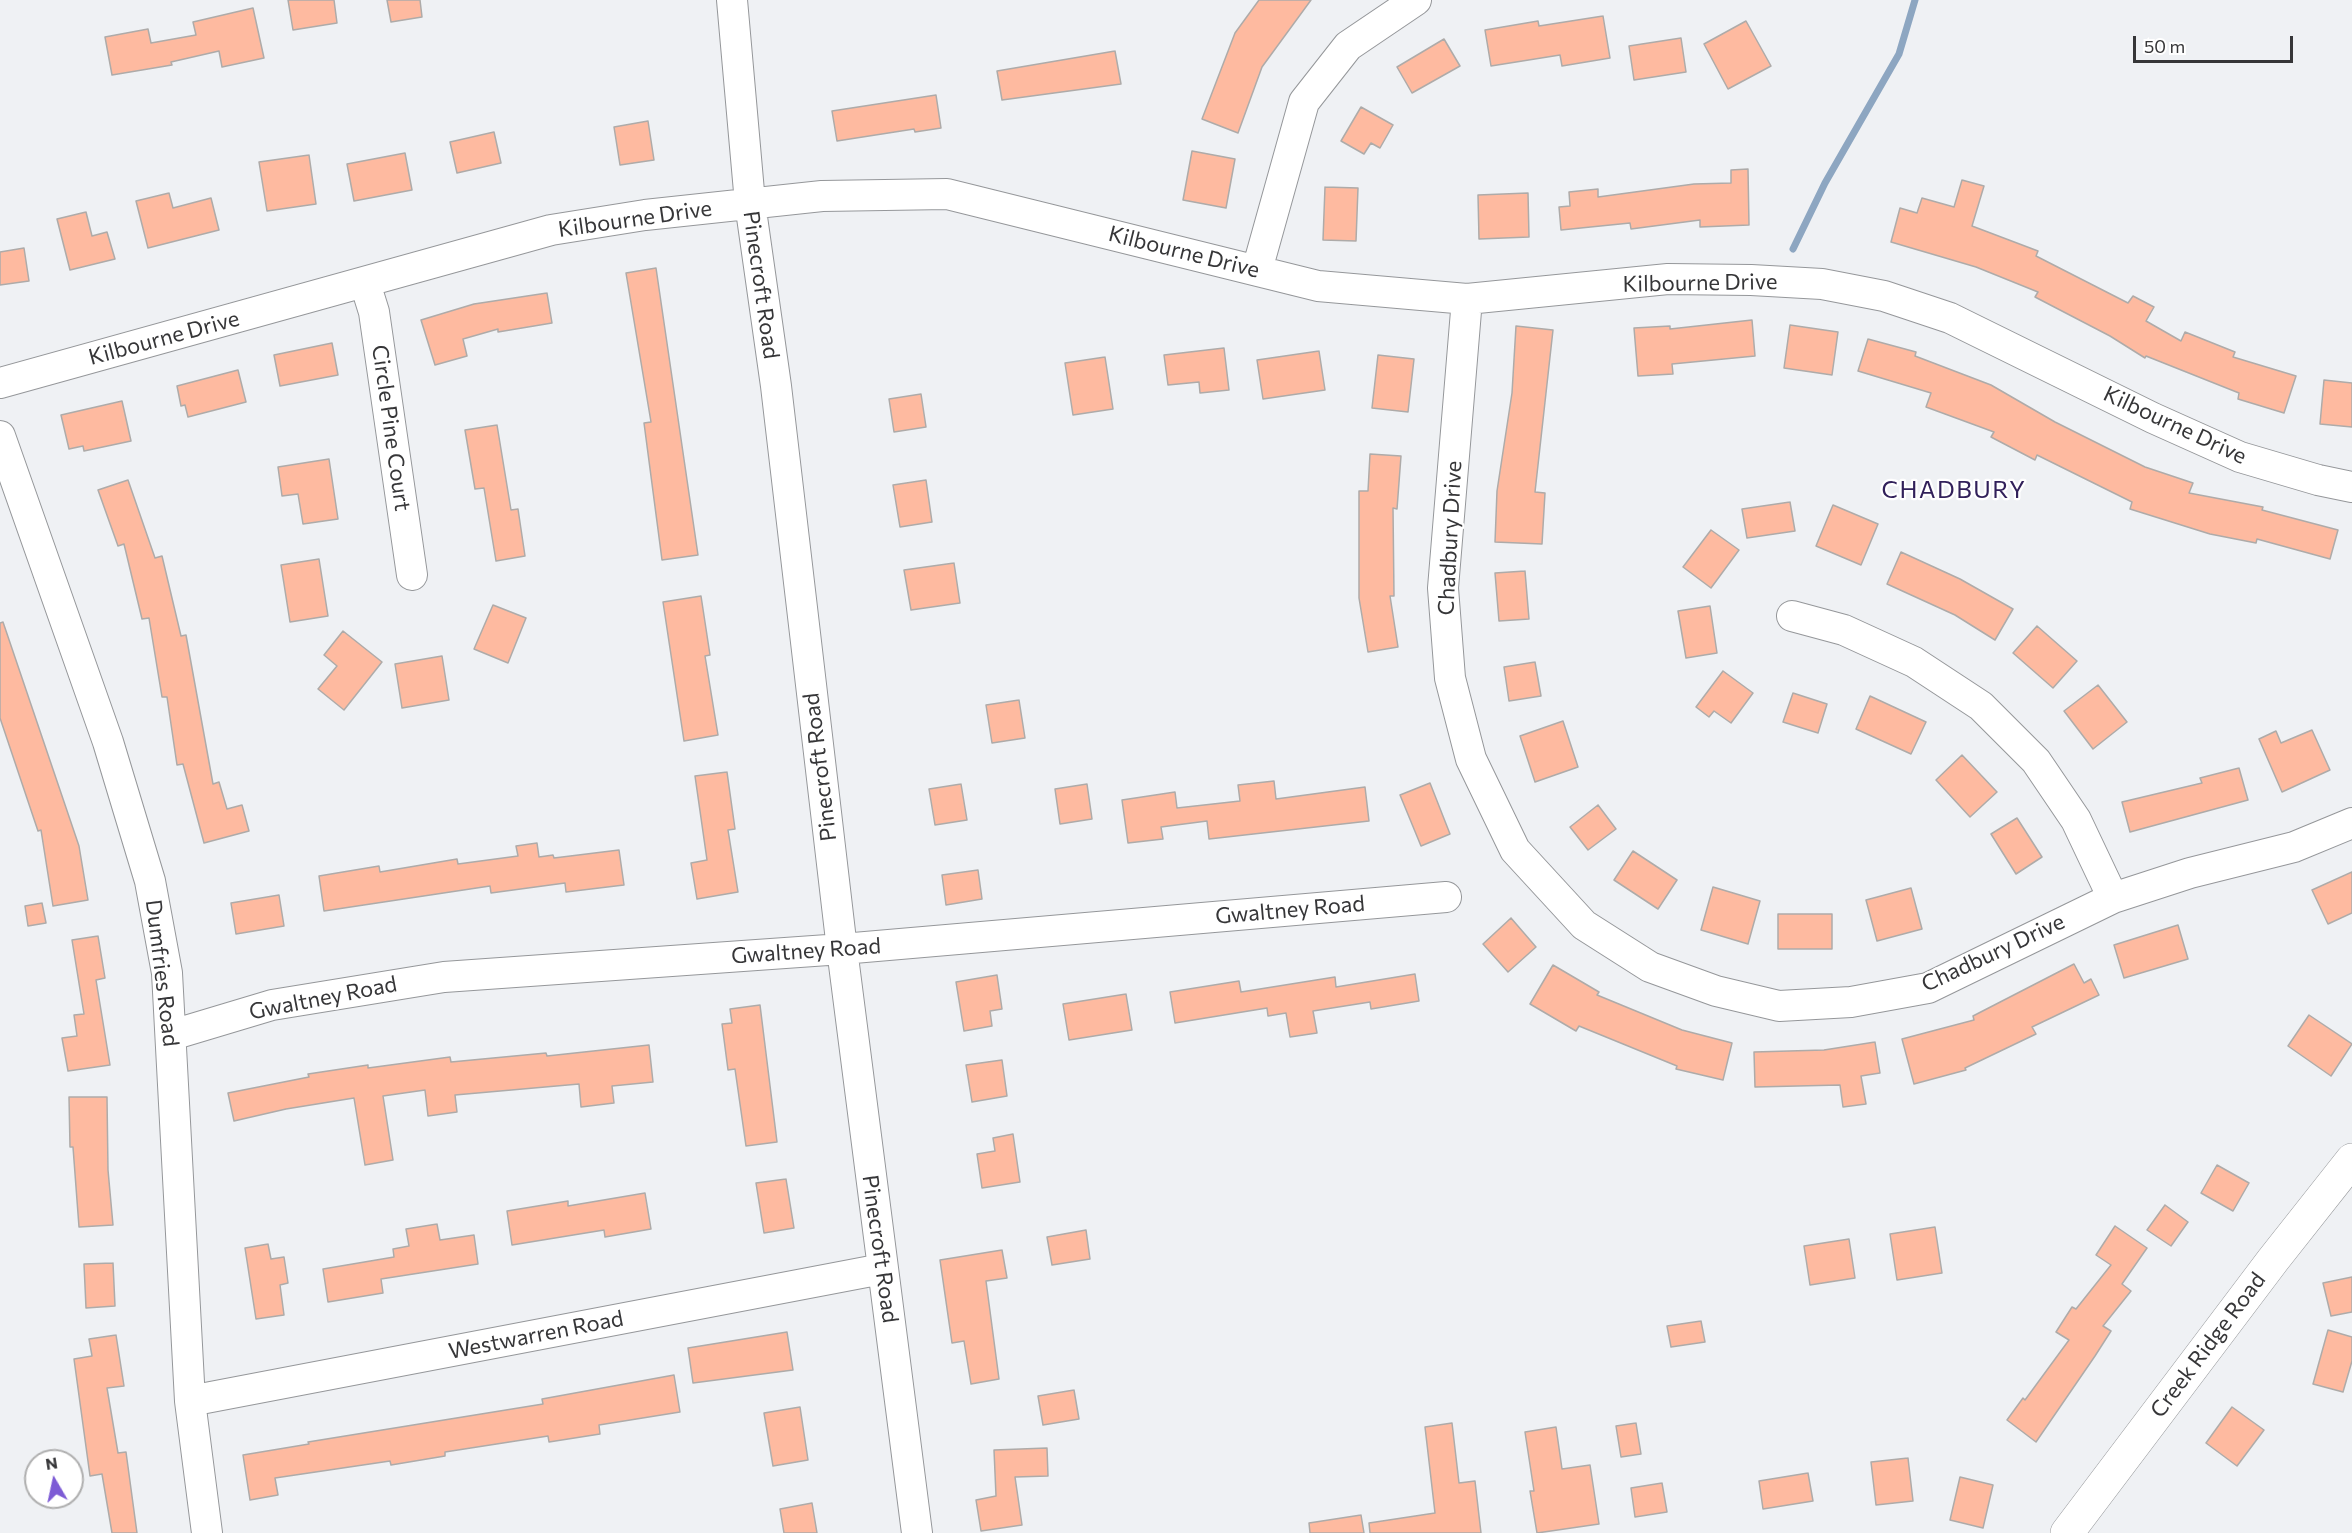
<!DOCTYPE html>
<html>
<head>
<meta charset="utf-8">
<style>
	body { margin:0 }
	#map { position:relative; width:2352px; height:1533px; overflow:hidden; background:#eff1f4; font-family:Commissioner,sans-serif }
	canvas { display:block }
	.north { position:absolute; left:24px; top:1449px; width:60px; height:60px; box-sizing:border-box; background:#fff; border:2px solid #afafaf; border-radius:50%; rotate:351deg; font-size:16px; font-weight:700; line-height:24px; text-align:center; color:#363638 }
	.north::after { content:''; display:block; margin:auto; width:21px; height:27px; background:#7d5bd5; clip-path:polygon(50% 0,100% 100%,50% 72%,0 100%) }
	.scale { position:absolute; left:2133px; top:36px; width:160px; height:27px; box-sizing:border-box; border:3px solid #363638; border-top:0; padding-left:8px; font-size:18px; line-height:21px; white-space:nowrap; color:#363638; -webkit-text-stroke:4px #fff; paint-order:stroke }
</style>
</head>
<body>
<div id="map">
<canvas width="2352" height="1533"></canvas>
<div class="north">N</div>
<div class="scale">50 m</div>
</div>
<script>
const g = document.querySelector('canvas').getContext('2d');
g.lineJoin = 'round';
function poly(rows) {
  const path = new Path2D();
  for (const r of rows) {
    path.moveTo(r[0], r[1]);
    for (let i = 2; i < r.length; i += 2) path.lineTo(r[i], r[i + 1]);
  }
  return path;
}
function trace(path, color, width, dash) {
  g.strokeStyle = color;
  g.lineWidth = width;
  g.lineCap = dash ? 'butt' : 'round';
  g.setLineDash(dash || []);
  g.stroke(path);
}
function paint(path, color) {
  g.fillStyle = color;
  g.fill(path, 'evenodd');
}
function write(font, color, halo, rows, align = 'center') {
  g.font = font + ' Commissioner,sans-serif';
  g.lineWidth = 4.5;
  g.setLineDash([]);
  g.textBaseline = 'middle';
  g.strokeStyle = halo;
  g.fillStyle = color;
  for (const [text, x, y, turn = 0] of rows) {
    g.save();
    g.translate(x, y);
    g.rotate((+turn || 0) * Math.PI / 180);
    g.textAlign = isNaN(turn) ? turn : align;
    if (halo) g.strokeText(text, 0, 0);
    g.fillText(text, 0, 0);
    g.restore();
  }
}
trace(poly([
	[1793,249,1825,183,1899,54,1915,0]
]), '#8da6c1', 7);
const building = poly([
	[288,0,334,0,337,23,293,30,288,0],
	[387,0,420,0,422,17,391,22,387,0],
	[1259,0,1311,0,1262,67,1238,133,1202,119,1235,33,1259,0],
	[253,8,264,58,222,67,219,51,171,62,172,65,112,75,105,37,148,29,151,43,196,35,193,22,253,8],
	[1603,16,1610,58,1562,66,1560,55,1491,66,1485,30,1538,21,1539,26,1603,16],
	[1746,21,1771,66,1728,89,1704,44,1746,21],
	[1681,38,1686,72,1634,80,1629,46,1681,38],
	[1444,39,1460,66,1412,93,1397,67,1444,39],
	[1115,51,1121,84,1002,100,997,71,1115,51],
	[936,95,941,128,915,132,914,129,837,141,832,111,936,95],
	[1361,107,1393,125,1380,148,1371,143,1364,154,1341,141,1361,107],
	[648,121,654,160,620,165,614,127,648,121],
	[494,132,501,163,457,173,450,142,494,132],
	[1192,151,1235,159,1226,208,1183,200,1192,151],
	[405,153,412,190,354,201,347,164,405,153],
	[309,155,316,204,267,211,259,162,309,155],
	[1748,169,1749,225,1700,227,1700,220,1631,229,1630,223,1561,230,1559,207,1570,206,1569,192,1598,189,1598,197,1694,184,1731,183,1731,170,1748,169],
	[1962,180,1984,186,1972,226,2038,251,2036,256,2128,303,2133,296,2154,307,2146,321,2181,341,2185,332,2235,352,2233,357,2296,376,2284,413,2238,399,2239,393,2146,356,2145,358,2110,336,2035,297,2038,292,1976,267,1891,242,1900,208,1917,213,1922,198,1954,207,1962,180],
	[1325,187,1358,188,1356,241,1323,240,1325,187],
	[169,193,173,208,211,198,219,230,148,248,136,201,169,193],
	[1528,193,1529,237,1479,239,1478,195,1528,193],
	[86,212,92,236,107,232,115,259,70,270,57,219,86,212],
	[24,248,29,281,0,285,0,252,24,248],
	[656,268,698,555,662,560,644,423,651,422,626,273,656,268],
	[547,293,552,323,498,332,498,329,463,339,467,356,435,365,421,320,474,304,547,293],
	[1752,320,1755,356,1672,364,1673,374,1638,376,1634,328,1670,326,1670,329,1752,320],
	[1790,325,1838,332,1832,375,1784,368,1790,325],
	[1516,326,1553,330,1535,492,1545,493,1542,544,1495,542,1497,491,1512,393,1516,326],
	[1868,339,1916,352,1915,356,1991,385,2055,422,2145,467,2193,483,2189,493,2263,507,2262,510,2338,530,2330,559,2257,539,2256,543,2210,534,2130,509,2132,502,2037,455,2035,460,1991,437,1994,432,1926,407,1931,393,1858,371,1868,339],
	[332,343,338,375,280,386,274,355,332,343],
	[1224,348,1229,390,1200,393,1199,382,1168,385,1164,355,1224,348],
	[1319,351,1325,390,1263,399,1257,360,1319,351],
	[1378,355,1414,359,1408,412,1372,408,1378,355],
	[1105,357,1113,409,1073,415,1065,363,1105,357],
	[238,370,246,402,188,417,185,405,181,406,177,386,238,370],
	[2324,380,2352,383,2352,427,2320,424,2324,380],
	[921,394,926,427,894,432,889,399,921,394],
	[122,401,131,441,84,451,83,446,69,449,61,415,122,401],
	[497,425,511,510,518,509,525,556,496,561,484,488,475,489,465,430,497,425],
	[1370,454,1401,456,1397,509,1393,508,1394,596,1390,596,1398,647,1368,652,1359,598,1359,491,1368,491,1370,454],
	[329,459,338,519,303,524,298,494,282,496,278,467,329,459],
	[128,480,155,558,162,556,181,636,186,635,213,784,219,782,227,809,242,805,249,831,204,843,183,764,177,765,167,697,162,697,149,618,142,619,124,544,118,546,98,490,128,480],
	[926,480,932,522,900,527,893,485,926,480],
	[1790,502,1795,531,1747,538,1742,509,1790,502],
	[1833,505,1878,524,1861,565,1816,546,1833,505],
	[1711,530,1739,550,1711,588,1683,567,1711,530],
	[1901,552,1960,579,2013,609,1995,640,1955,615,1887,584,1901,552],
	[319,559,328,616,290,622,281,565,319,559],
	[954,563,960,603,911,610,904,570,954,563],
	[1525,571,1529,619,1499,621,1495,573,1525,571],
	[701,596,710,655,705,656,718,735,684,741,663,602,701,596],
	[493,605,526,618,508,663,474,649,493,605],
	[1710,606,1717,653,1686,658,1678,611,1710,606],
	[3,622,79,846,88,900,53,906,41,830,38,831,0,718,0,623,3,622],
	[2037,626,2077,661,2053,688,2013,653,2037,626],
	[343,631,382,662,344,710,318,689,337,666,324,655,343,631],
	[442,656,449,700,402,708,395,664,442,656],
	[1535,662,1541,696,1509,701,1504,667,1535,662],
	[1723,671,1753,693,1731,723,1714,711,1709,717,1696,707,1723,671],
	[2098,685,2127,722,2093,749,2064,711,2098,685],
	[1793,693,1827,704,1818,733,1783,722,1793,693],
	[1870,696,1926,722,1911,754,1856,729,1870,696],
	[1019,700,1025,738,992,743,986,705,1019,700],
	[1563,721,1578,767,1535,782,1520,736,1563,721],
	[2312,730,2330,770,2282,792,2259,739,2276,731,2281,743,2312,730],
	[1962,755,1997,792,1970,817,1936,780,1962,755],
	[2239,768,2248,800,2130,832,2122,802,2202,783,2200,778,2239,768],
	[727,772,735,829,728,830,738,892,697,899,691,863,707,860,695,776,727,772],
	[1274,781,1276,799,1365,787,1369,821,1209,839,1207,821,1161,827,1163,839,1128,843,1122,800,1175,792,1177,808,1240,801,1238,785,1274,781],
	[1430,783,1450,834,1421,846,1400,795,1430,783],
	[961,784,967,820,935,825,929,789,961,784],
	[1087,784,1092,819,1060,824,1055,789,1087,784],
	[1598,805,1616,829,1588,850,1570,827,1598,805],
	[2017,818,2042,857,2016,874,1991,834,2017,818],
	[537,843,539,857,553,855,554,858,619,850,624,885,566,892,565,883,491,893,490,886,324,911,319,876,379,866,380,872,457,859,458,864,518,856,516,846,537,843],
	[1633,851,1677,880,1658,909,1614,880,1633,851],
	[978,870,982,899,946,905,942,875,978,870],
	[2352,872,2352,913,2328,924,2312,890,2352,872],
	[1713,887,1760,901,1748,944,1701,930,1713,887],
	[1911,888,1922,929,1877,941,1866,900,1911,888],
	[279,895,284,926,236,934,231,903,279,895],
	[42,903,46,923,28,926,25,906,42,903],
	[1778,914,1832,914,1832,949,1778,949,1778,914],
	[1511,918,1536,947,1508,972,1483,944,1511,918],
	[2178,925,2188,959,2124,978,2114,945,2178,925],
	[98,936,105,978,96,980,110,1065,68,1071,62,1038,77,1036,74,1015,84,1014,72,940,98,936],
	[2074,964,2084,983,2091,979,2099,995,2032,1027,2036,1034,1965,1068,1966,1070,1914,1084,1902,1039,1974,1020,1973,1016,2074,964],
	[1553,965,1599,992,1597,995,1682,1030,1732,1043,1723,1080,1676,1069,1677,1066,1579,1026,1576,1031,1530,1004,1553,965],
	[1415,974,1419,1001,1371,1009,1370,1002,1313,1011,1317,1033,1290,1037,1286,1013,1268,1016,1267,1008,1175,1023,1170,992,1239,981,1241,992,1335,977,1336,987,1415,974],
	[997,975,1002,1009,990,1011,992,1026,964,1031,956,982,997,975],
	[1126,994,1132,1030,1069,1040,1063,1004,1126,994],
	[760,1005,777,1142,746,1146,735,1069,728,1070,722,1024,732,1023,730,1009,760,1005],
	[2309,1015,2352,1044,2331,1076,2288,1046,2309,1015],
	[1875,1042,1880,1073,1861,1076,1866,1104,1843,1107,1840,1085,1755,1087,1754,1052,1824,1050,1875,1042],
	[649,1045,653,1082,612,1086,614,1103,581,1107,579,1084,455,1095,457,1112,428,1116,425,1090,383,1096,393,1160,365,1165,354,1098,286,1109,234,1121,228,1093,309,1077,308,1074,368,1065,368,1068,450,1057,451,1062,546,1053,547,1056,649,1045],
	[1002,1060,1007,1096,972,1102,966,1065,1002,1060],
	[69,1097,107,1097,108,1170,113,1225,79,1227,73,1147,70,1147,69,1097],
	[1013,1134,1020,1182,982,1188,977,1154,995,1151,993,1138,1013,1134],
	[2217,1165,2249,1183,2233,1211,2201,1193,2217,1165],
	[786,1179,794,1228,764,1233,756,1183,786,1179],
	[645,1193,651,1229,605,1237,604,1230,512,1245,507,1211,568,1201,568,1206,645,1193],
	[2165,1205,2188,1222,2171,1246,2147,1230,2165,1205],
	[437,1224,440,1240,474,1235,478,1264,381,1279,383,1293,328,1302,323,1269,394,1257,393,1249,409,1246,406,1229,437,1224],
	[2115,1226,2147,1248,2122,1284,2131,1291,2103,1326,2111,1331,2095,1356,2036,1442,2007,1420,2023,1398,2025,1400,2069,1340,2056,1332,2072,1307,2076,1309,2111,1265,2096,1255,2115,1226],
	[1935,1227,1942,1273,1897,1280,1890,1234,1935,1227],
	[1086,1230,1090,1259,1052,1265,1047,1237,1086,1230],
	[1849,1239,1855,1278,1810,1285,1804,1246,1849,1239],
	[268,1244,271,1259,284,1257,288,1283,280,1285,284,1315,256,1319,245,1248,268,1244],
	[1002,1250,1007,1278,986,1281,999,1379,971,1384,964,1341,952,1343,940,1260,1002,1250],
	[113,1263,115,1306,86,1308,84,1264,113,1263],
	[2352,1277,2352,1312,2331,1316,2323,1283,2352,1277],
	[1701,1321,1705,1342,1671,1347,1667,1326,1701,1321],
	[2328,1330,2352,1337,2352,1361,2343,1392,2313,1384,2328,1330],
	[787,1332,793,1370,693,1383,688,1348,787,1332],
	[116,1335,124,1386,107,1388,118,1453,126,1452,137,1533,112,1533,102,1474,90,1476,74,1359,92,1356,89,1339,116,1335],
	[674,1375,680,1412,599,1425,600,1434,549,1442,548,1436,445,1452,445,1456,391,1465,390,1461,275,1478,278,1495,250,1500,243,1455,309,1444,308,1442,543,1404,542,1399,674,1375],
	[1074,1390,1079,1419,1043,1425,1038,1396,1074,1390],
	[800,1407,808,1460,773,1466,764,1413,800,1407],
	[2232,1407,2264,1430,2237,1466,2206,1443,2232,1407],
	[1452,1423,1459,1483,1475,1481,1481,1533,1370,1533,1369,1523,1435,1513,1425,1427,1452,1423],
	[1636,1423,1641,1454,1621,1457,1616,1426,1636,1423],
	[1556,1427,1562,1469,1590,1465,1599,1524,1537,1533,1530,1491,1534,1491,1525,1432,1556,1427],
	[1047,1448,1048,1476,1015,1477,1022,1525,981,1531,976,1500,996,1496,994,1450,1047,1448],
	[1908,1458,1913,1501,1876,1505,1871,1462,1908,1458],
	[1808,1473,1813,1501,1763,1509,1759,1481,1808,1473],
	[1960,1477,1993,1485,1983,1528,1950,1520,1960,1477],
	[1662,1483,1667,1512,1635,1517,1631,1488,1662,1483],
	[812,1503,817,1533,784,1533,780,1509,812,1503],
	[1361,1515,1364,1533,1310,1533,1309,1523,1361,1515]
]);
paint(building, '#febaa0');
trace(building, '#aeaba9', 1.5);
const minor = poly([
	[732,0,750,203,776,386,842,949,917,1533],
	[1257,270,1304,102,1348,46,1416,0],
	[365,283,374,312,412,575],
	[1467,299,1443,588,1450,678,1471,759,1515,850,1584,925,1650,967,1716,991,1779,1006,1851,1002,1928,988,2113,898,2190,873,2294,847,2352,823],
	[0,383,551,230,645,215,822,196,947,194,1318,286,1467,299,1668,279,1751,280,1822,284,1884,296,1950,318,2153,418,2240,457,2318,480,2352,487],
	[0,436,108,742,150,881,167,973,190,1401,207,1533],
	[1792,616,1844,630,1914,662,1981,706,2036,761,2076,820,2113,898],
	[172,1035,272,1005,444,977,842,949,1446,897],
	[190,1401,882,1269]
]);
const major = poly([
	[2067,1533,2273,1260,2352,1160]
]);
trace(minor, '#95979a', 32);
trace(major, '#95979a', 34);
trace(minor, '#fff', 30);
trace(major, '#fff', 33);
write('22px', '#363638', '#fff', [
	["Kilbourne Drive",635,219,-8],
	["Kilbourne Drive",1184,252,14],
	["Kilbourne Drive",1700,283,-1],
	["Pinecroft Road",761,285,82],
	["Kilbourne Drive",164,338,-15],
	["Kilbourne Drive",2175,425,25],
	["Circle Pine Court",391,428,82],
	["Chadbury Drive",1450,538,-87],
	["Pinecroft Road",820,767,-97],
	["Gwaltney Road",1290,910,-5],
	["Gwaltney Road",806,951,-4],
	["Chadbury Drive",1993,953,-25],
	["Dumfries Road",162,973,83],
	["Gwaltney Road",323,998,-11],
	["Pinecroft Road",880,1249,82],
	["Westwarren Road",536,1335,-11],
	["Creek Ridge Road",2208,1345,-53]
]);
g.letterSpacing = '1.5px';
write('24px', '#31205a', '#fff', [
	["CHADBURY",1954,490]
]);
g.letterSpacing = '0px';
</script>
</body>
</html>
